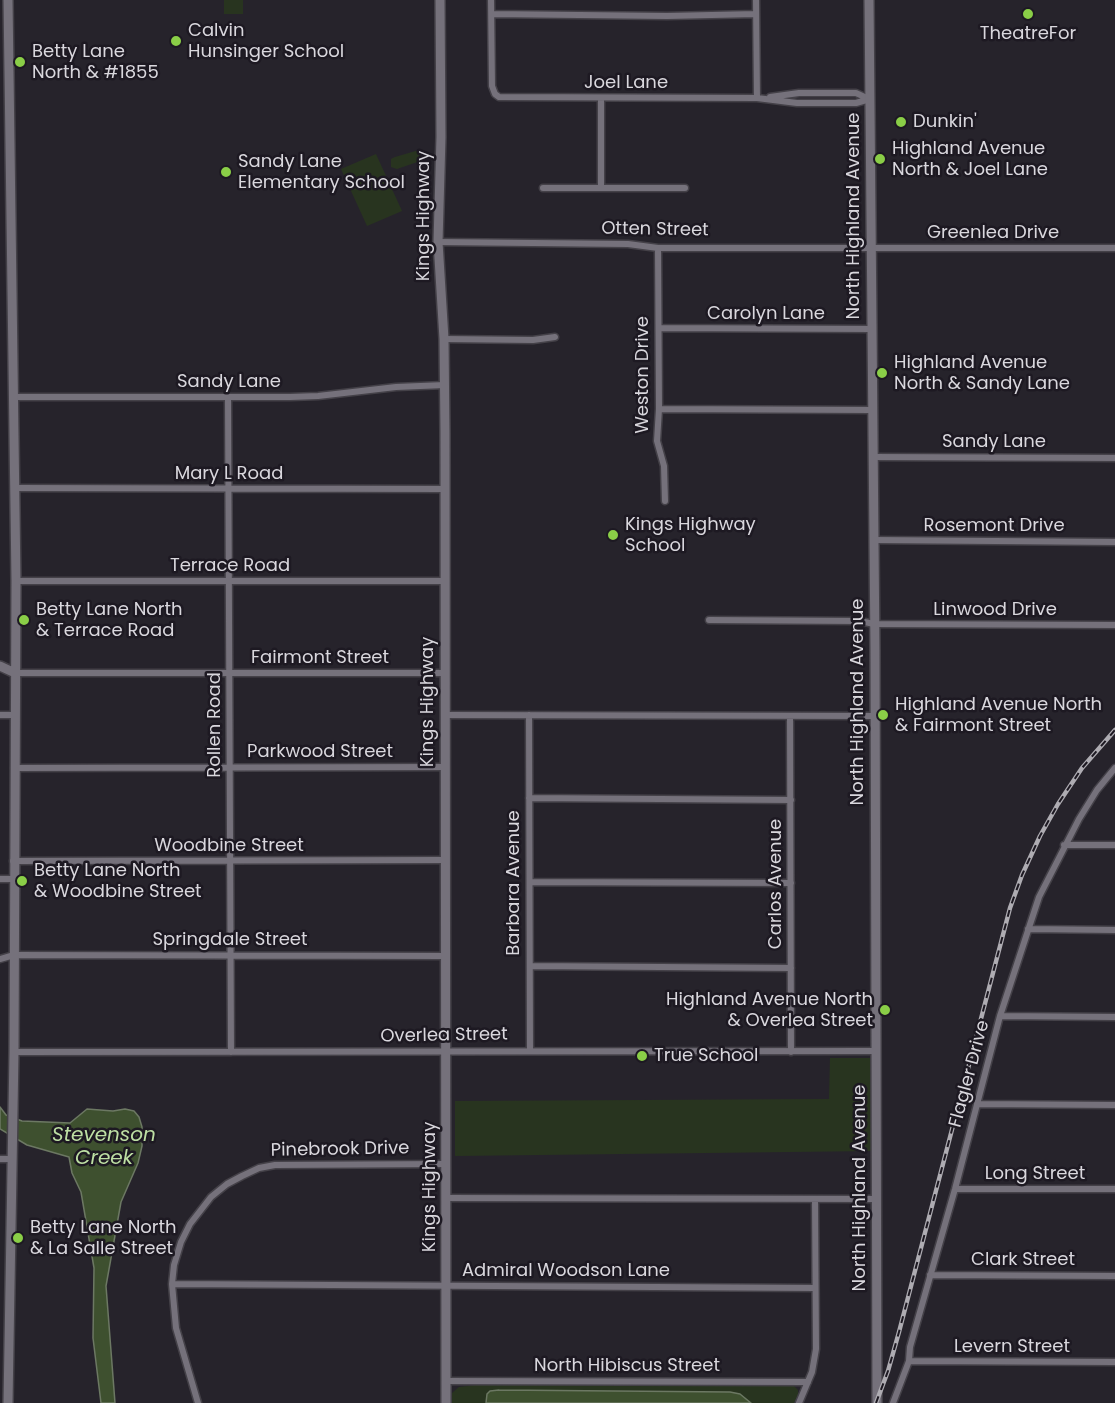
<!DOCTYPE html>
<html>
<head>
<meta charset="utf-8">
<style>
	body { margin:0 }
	canvas { display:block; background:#26232b }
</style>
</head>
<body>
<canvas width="1115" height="1403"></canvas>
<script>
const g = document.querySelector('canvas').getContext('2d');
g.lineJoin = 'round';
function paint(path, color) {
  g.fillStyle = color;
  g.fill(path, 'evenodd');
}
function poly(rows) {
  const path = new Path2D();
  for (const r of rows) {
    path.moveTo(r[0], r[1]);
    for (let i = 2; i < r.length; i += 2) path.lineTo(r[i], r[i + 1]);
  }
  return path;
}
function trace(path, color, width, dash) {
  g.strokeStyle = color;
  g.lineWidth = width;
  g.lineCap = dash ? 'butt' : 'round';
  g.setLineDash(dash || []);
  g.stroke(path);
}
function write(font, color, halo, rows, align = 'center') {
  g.font = font + ' Poppins,sans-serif';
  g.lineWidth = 5;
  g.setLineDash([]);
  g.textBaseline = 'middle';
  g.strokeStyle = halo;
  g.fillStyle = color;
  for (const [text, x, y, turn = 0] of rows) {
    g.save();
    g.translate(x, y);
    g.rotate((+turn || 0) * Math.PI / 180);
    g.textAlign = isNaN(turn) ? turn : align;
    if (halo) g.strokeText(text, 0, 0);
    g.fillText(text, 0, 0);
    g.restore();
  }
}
paint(poly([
	[224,0,243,0,243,14,224,14],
	[419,150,423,160,397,169,391,167,391,159,395,157],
	[376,154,402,211,367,226,341,169],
	[830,1058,872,1058,873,1151,455,1156,455,1101,829,1099],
	[484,1384,789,1385,794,1386,798,1390,798,1395,794,1403,452,1403,452,1393,459,1387]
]), '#28341f');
const water = poly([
	[0,1107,6,1115,22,1121,70,1123,87,1109,113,1111,125,1109,134,1111,139,1117,142,1127,142,1146,138,1163,121,1202,106,1286,115,1403,101,1403,93,1338,94,1268,81,1192,72,1173,69,1157,27,1145,0,1129,0,1107],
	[499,1390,730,1392,740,1394,751,1403,486,1403,487,1394,490,1391,499,1390]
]);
paint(water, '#3e502f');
trace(water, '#6c7863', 1.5);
const street = poly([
	[491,0,492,86,495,94,499,97,757,98,797,103,856,103,870,99],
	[756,0,757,98],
	[492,14,667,16,756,14],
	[770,97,799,93,856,93,869,99],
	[543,188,685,188],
	[601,188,601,98],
	[438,242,628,244,658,248,1115,248],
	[658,248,659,409,657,441,664,466,665,501],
	[659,328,872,329],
	[444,339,533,340,555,337],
	[13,397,290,397,318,396,396,387,445,385],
	[228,397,231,1052],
	[659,409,872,410],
	[873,457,1115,458],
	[15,488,444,489],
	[874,540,1115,542],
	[16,581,444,581],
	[709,620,860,621,874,624,1115,625],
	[15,673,445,673],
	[0,715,15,715],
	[445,715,875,716],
	[529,715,530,1050],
	[790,716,791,1052],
	[14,768,446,767],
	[529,798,791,800],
	[1064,845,1115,845],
	[13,861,445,860],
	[0,879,13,879],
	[530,882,791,883],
	[1028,929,1115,930],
	[0,959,14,955,446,956],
	[530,966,791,968],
	[1000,1016,1115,1017],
	[14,1052,876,1051],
	[977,1104,1115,1105],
	[0,1159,12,1159],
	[955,1189,1115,1189],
	[446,1198,877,1199],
	[930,1275,1115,1276],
	[172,1284,815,1288],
	[909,1361,1115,1362],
	[446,1381,808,1382],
	[198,1403,176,1328,172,1284,174,1265,181,1242,190,1224,211,1197,227,1184,242,1176,259,1168,275,1165,446,1164],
	[799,1403,812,1372,816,1349,815,1200],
	[893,1403,909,1361,910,1347,955,1189,1000,1016,1039,897,1079,819,1097,790,1115,768]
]);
const secondary = poly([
	[440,0,441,137,438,242,444,339,445,433,446,1403],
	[869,0,875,650,877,1403],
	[0,666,15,673],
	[8,1403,14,1052,16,581,8,0]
]);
trace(street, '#444148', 9);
trace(secondary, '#444148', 12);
trace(street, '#75717b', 6);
trace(secondary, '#75717b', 9);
const rail = poly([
	[876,1403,888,1371,899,1332,1010,908,1022,875,1040,836,1058,804,1082,768,1115,730]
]);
trace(rail, '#aeacb2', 4.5);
trace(rail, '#1d1922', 2, [7]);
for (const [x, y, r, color] of [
	[1028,14,6,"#8ace47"],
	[176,41,6,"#8ace47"],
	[20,62,6,"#8ace47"],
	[901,122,6,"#8ace47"],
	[880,159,6,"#8ace47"],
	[226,172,6,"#8ace47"],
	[882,373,6,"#8ace47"],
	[613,535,6,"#8ace47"],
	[24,620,6,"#8ace47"],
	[883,715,6,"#8ace47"],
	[22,881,6,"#8ace47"],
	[885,1010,6,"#8ace47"],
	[642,1056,6,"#8ace47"],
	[18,1238,6,"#8ace47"]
]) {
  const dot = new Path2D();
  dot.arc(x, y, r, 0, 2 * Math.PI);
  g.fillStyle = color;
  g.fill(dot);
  trace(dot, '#1d1922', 2);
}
write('18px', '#d9d7dd', '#1d1922', [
	["Calvin",188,31],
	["Hunsinger School",188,52],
	["TheatreFor",1028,34,"center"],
	["Betty Lane",32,52],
	["North & #1855",32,73],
	["Dunkin'",913,122],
	["Highland Avenue",892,149],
	["North & Joel Lane",892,170],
	["Sandy Lane",238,162],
	["Elementary School",238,183],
	["Highland Avenue",894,363],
	["North & Sandy Lane",894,384],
	["Kings Highway",625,525],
	["School",625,546],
	["Betty Lane North",36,610],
	["& Terrace Road",36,631],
	["Highland Avenue North",895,705],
	["& Fairmont Street",895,726],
	["Betty Lane North",34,871],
	["& Woodbine Street",34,892],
	["Highland Avenue North",873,1000,"right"],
	["& Overlea Street",873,1021,"right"],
	["True School",654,1056],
	["Betty Lane North",30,1228],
	["& La Salle Street",30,1249]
], 'left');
write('18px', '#d9d7dd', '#1d1922', [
	["Joel Lane",626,83],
	["Kings Highway",424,216,-90],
	["North Highland Avenue",854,216,-90],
	["Otten Street",655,230,1],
	["Greenlea Drive",993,233],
	["Carolyn Lane",766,314],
	["Weston Drive",643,375,-90],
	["Sandy Lane",229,382],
	["Sandy Lane",994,442],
	["Mary L Road",229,474],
	["Rosemont Drive",994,526],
	["Terrace Road",230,566],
	["Linwood Drive",995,610],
	["Fairmont Street",320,658],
	["Kings Highway",428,702,-90],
	["North Highland Avenue",858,702,-90],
	["Rollen Road",215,725,-90],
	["Parkwood Street",320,752],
	["Woodbine Street",229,846],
	["Barbara Avenue",514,883,-90],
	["Carlos Avenue",776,884,-90],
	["Springdale Street",230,940],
	["Overlea Street",444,1036,-1],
	["Flagler Drive",970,1074,-75],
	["Pinebrook Drive",340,1150,-1],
	["Long Street",1035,1174],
	["Kings Highway",430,1187,-90],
	["North Highland Avenue",860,1188,-90],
	["Clark Street",1023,1260],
	["Admiral Woodson Lane",566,1271],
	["Levern Street",1012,1347],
	["North Hibiscus Street",627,1366]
]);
write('italic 20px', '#bddfa3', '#1d1922', [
	["Stevenson",104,1136],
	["Creek",104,1159]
]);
</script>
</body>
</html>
